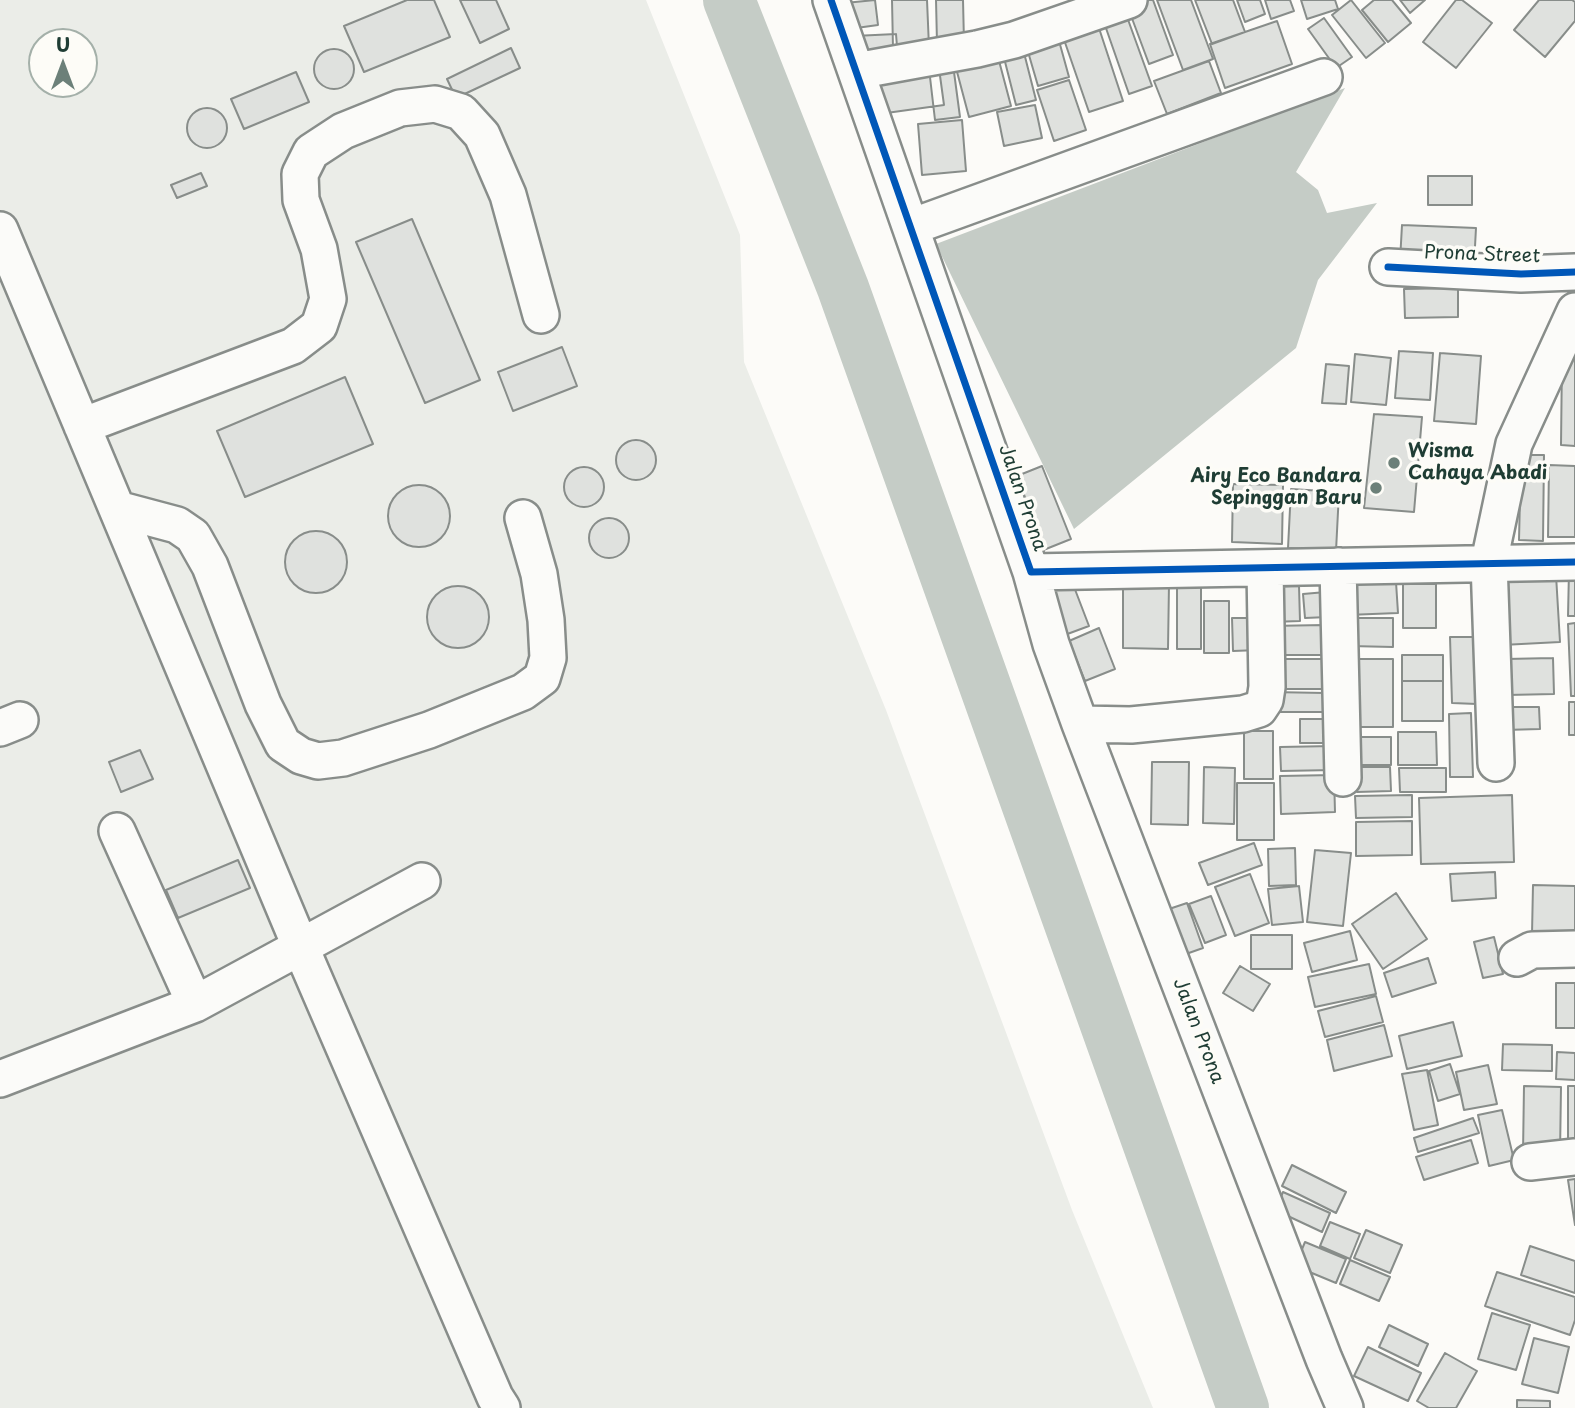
<!DOCTYPE html>
<html>
<head>
<meta charset="utf-8">
<style>
	body { margin:0 }
	#map { position:relative; width:1575px; height:1408px; overflow:hidden; background:#fcfbf8; font-family:"Playpen Sans",sans-serif }
	canvas { display:block }
	.north { position:absolute; left:28px; top:28px; width:70px; height:70px; box-sizing:border-box; background:#fdfcf7; border:2px solid #a4b0a9; border-radius:50%; rotate:0deg; font-size:19px; font-weight:700; line-height:28px; text-align:center; color:#1f3d34 }
	.north::after { content:''; display:block; margin:auto; width:24px; height:32px; background:#6c8079; clip-path:polygon(50% 0,100% 100%,50% 72%,0 100%) }
</style>
</head>
<body>
<div id="map">
<canvas width="1575" height="1408"></canvas>
<div class="north">U</div>
</div>
<script>
const g = document.querySelector('canvas').getContext('2d');
g.lineJoin = 'round';
function paint(path, color) {
  g.fillStyle = color;
  g.fill(path, 'evenodd');
}
function poly(rows) {
  const path = new Path2D();
  for (const r of rows) {
    if (r.length === 3) {
      path.moveTo(r[0] + r[2], r[1]);
      path.arc(r[0], r[1], r[2], 0, 2 * Math.PI);
      continue;
    }
    path.moveTo(r[0], r[1]);
    for (let i = 2; i < r.length; i += 2) path.lineTo(r[i], r[i + 1]);
  }
  return path;
}
function trace(path, color, width, dash) {
  g.strokeStyle = color;
  g.lineWidth = width;
  g.lineCap = dash ? 'butt' : 'round';
  g.setLineDash(dash || []);
  g.stroke(path);
}
function write(font, color, halo, rows, align = 'center') {
  g.font = font + ' "Playpen Sans",sans-serif';
  g.lineWidth = 7;
  g.setLineDash([]);
  g.textBaseline = 'middle';
  g.strokeStyle = halo;
  g.fillStyle = color;
  for (const [text, x, y, turn = 0] of rows) {
    g.save();
    g.translate(x, y);
    g.rotate((+turn || 0) * Math.PI / 180);
    g.textAlign = isNaN(turn) ? turn : align;
    if (halo) g.strokeText(text, 0, 0);
    g.fillText(text, 0, 0);
    g.restore();
  }
}
paint(poly([
	[0,0,646,0,740,235,744,362,886,710,1072,1210,1153,1408,0,1408],
	[42,42,84,42,84,84,42,84]
]), '#ebede8');
paint(poly([
	[1345,88,1296,172,1318,190,1327,213,1377,203,1318,280,1296,348,1074,529,936,244]
]), '#c5ccc6');
trace(poly([
	[729,0,843,288,1243,1408]
]), '#c5ccc6', 52);
const building = poly([
	[407,0,434,0,450,37,364,72,344,26,407,0],
	[460,0,496,0,509,29,480,43,460,0],
	[875,0,878,25,849,29,845,3,875,0],
	[892,0,927,0,929,47,893,48,892,0],
	[936,0,963,0,964,42,937,43,936,0],
	[1140,0,1153,0,1173,55,1149,64,1127,5,1140,0],
	[1157,0,1191,0,1213,59,1183,70,1157,0],
	[1195,0,1233,0,1245,32,1212,44,1195,0],
	[1237,0,1260,0,1265,14,1245,22,1237,0],
	[1265,0,1290,0,1294,11,1271,19,1265,0],
	[1301,0,1335,0,1338,9,1307,19,1301,0],
	[1351,0,1385,43,1366,58,1332,15,1351,0],
	[1374,0,1392,0,1411,23,1388,42,1362,10,1374,0],
	[1400,0,1425,0,1410,13,1400,0],
	[1456,0,1462,0,1492,23,1456,68,1423,42,1456,0],
	[1539,0,1572,0,1575,2,1575,21,1545,57,1514,30,1539,0],
	[1122,3,1152,86,1129,94,1100,11,1122,3],
	[1095,16,1123,101,1089,112,1060,28,1095,16],
	[1324,18,1352,57,1336,68,1308,29,1324,18],
	[1277,21,1292,64,1225,88,1210,44,1277,21],
	[1056,30,1069,77,1038,86,1024,38,1056,30],
	[896,34,898,59,856,62,854,36,896,34],
	[1021,41,1036,100,1016,105,1001,46,1021,41],
	[511,48,520,68,456,98,447,79,511,48],
	[334,69,20],
	[952,57,960,117,935,120,928,60,952,57],
	[998,57,1011,106,969,117,956,68,998,57],
	[938,61,944,105,872,115,866,70,938,61],
	[1209,61,1221,93,1167,114,1154,81,1209,61],
	[296,72,309,102,244,129,231,99,296,72],
	[1069,80,1086,130,1054,141,1037,90,1069,80],
	[1035,105,1042,138,1004,146,997,112,1035,105],
	[207,128,20],
	[962,120,966,171,922,175,918,124,962,120],
	[201,173,207,186,177,198,171,185,201,173],
	[1428,176,1472,176,1472,205,1428,205,1428,176],
	[412,219,480,380,425,403,356,242,412,219],
	[1402,225,1476,228,1474,265,1400,261,1402,225],
	[1458,288,1458,317,1405,318,1404,289,1458,288],
	[562,347,577,386,513,411,498,372,562,347],
	[1399,351,1433,353,1430,400,1395,398,1399,351],
	[1440,353,1481,356,1476,424,1434,421,1440,353],
	[1355,354,1391,358,1386,405,1351,402,1355,354],
	[1562,358,1575,358,1575,446,1561,445,1562,358],
	[1326,364,1349,366,1346,404,1322,403,1326,364],
	[345,377,373,444,245,497,217,431,345,377],
	[1374,414,1422,417,1414,512,1364,508,1374,414],
	[636,460,20],
	[1521,455,1544,455,1543,541,1519,540,1521,455],
	[1549,465,1575,466,1575,537,1548,537,1549,465],
	[1042,466,1071,539,1041,551,1012,478,1042,466],
	[584,487,20],
	[1233,484,1283,485,1282,544,1232,542,1233,484],
	[419,516,31],
	[1291,489,1339,492,1336,551,1288,548,1291,489],
	[609,538,20],
	[316,562,31],
	[1569,570,1575,570,1575,616,1568,616,1569,570],
	[1556,575,1560,642,1502,645,1498,578,1556,575],
	[1071,579,1089,626,1062,636,1045,589,1071,579],
	[1396,582,1398,613,1347,615,1346,584,1396,582],
	[1123,583,1169,584,1168,649,1123,648,1123,583],
	[1403,584,1436,584,1436,628,1403,628,1403,584],
	[1299,586,1300,621,1271,622,1270,587,1299,586],
	[458,617,31],
	[1177,587,1201,587,1201,649,1177,649,1177,587],
	[1326,592,1328,617,1305,618,1303,594,1326,592],
	[1204,601,1229,601,1229,653,1204,653,1204,601],
	[1232,618,1258,618,1259,650,1233,651,1232,618],
	[1350,618,1393,618,1393,647,1350,646,1350,618],
	[1575,623,1575,696,1571,696,1568,624,1575,623],
	[1324,625,1324,655,1269,655,1269,626,1324,625],
	[1099,628,1115,669,1085,681,1069,641,1099,628],
	[1450,637,1477,637,1477,704,1452,703,1450,637],
	[1402,655,1443,655,1443,681,1402,681,1402,655],
	[1553,658,1554,694,1507,695,1506,659,1553,658],
	[1276,659,1329,659,1329,689,1276,689,1276,659],
	[1354,659,1393,659,1393,727,1354,727,1354,659],
	[1402,681,1443,681,1443,721,1402,721,1402,681],
	[1271,692,1325,693,1325,712,1271,712,1271,692],
	[1569,702,1575,702,1575,735,1569,735,1569,702],
	[1502,707,1539,707,1540,729,1504,730,1502,707],
	[1471,713,1473,777,1450,777,1449,714,1471,713],
	[1300,719,1334,719,1334,743,1300,743,1300,719],
	[1244,731,1273,731,1273,779,1244,779,1244,731],
	[1398,732,1436,732,1437,765,1398,765,1398,732],
	[1354,737,1391,737,1391,765,1354,765,1354,737],
	[1333,746,1334,770,1281,771,1280,747,1333,746],
	[140,750,153,779,121,792,109,762,140,750],
	[1152,762,1189,762,1188,825,1151,824,1152,762],
	[1204,767,1235,768,1234,824,1203,823,1204,767],
	[1357,767,1390,767,1391,791,1357,792,1357,767],
	[1399,768,1446,768,1446,792,1400,792,1399,768],
	[1334,775,1335,812,1281,814,1280,776,1334,775],
	[1237,783,1274,783,1274,840,1237,840,1237,783],
	[1412,795,1412,817,1356,818,1355,796,1412,795],
	[1512,795,1514,862,1421,864,1419,798,1512,795],
	[1412,821,1412,855,1356,856,1356,822,1412,821],
	[1254,843,1262,865,1208,885,1199,863,1254,843],
	[1295,848,1296,885,1269,886,1268,849,1295,848],
	[1315,850,1351,853,1343,926,1307,922,1315,850],
	[238,860,250,888,178,918,166,890,238,860],
	[1495,872,1496,898,1452,901,1450,874,1495,872],
	[1250,874,1269,923,1235,936,1215,887,1250,874],
	[1533,885,1575,886,1575,935,1532,934,1533,885],
	[1299,886,1303,922,1272,925,1268,889,1299,886],
	[1396,893,1427,939,1383,969,1352,924,1396,893],
	[1211,896,1226,935,1205,943,1189,904,1211,896],
	[1187,903,1203,948,1186,954,1169,909,1187,903],
	[1350,931,1357,960,1312,972,1304,943,1350,931],
	[1251,935,1292,935,1292,969,1251,969,1251,935],
	[1494,937,1503,974,1483,978,1474,942,1494,937],
	[1428,958,1436,983,1392,997,1384,973,1428,958],
	[1369,964,1376,994,1315,1007,1308,977,1369,964],
	[1240,966,1270,984,1253,1011,1223,993,1240,966],
	[1556,983,1575,983,1575,1028,1556,1028,1556,983],
	[1376,996,1383,1022,1325,1037,1318,1011,1376,996],
	[1453,1022,1462,1056,1407,1069,1399,1036,1453,1022],
	[1384,1025,1392,1056,1334,1071,1327,1040,1384,1025],
	[1503,1044,1552,1045,1552,1071,1502,1070,1503,1044],
	[1557,1052,1575,1053,1575,1080,1556,1079,1557,1052],
	[1450,1064,1460,1094,1438,1101,1429,1071,1450,1064],
	[1488,1065,1497,1104,1464,1110,1456,1072,1488,1065],
	[1427,1070,1438,1125,1414,1130,1402,1074,1427,1070],
	[1524,1086,1561,1087,1560,1154,1523,1153,1524,1086],
	[1568,1086,1575,1086,1575,1144,1568,1144,1568,1086],
	[1502,1110,1514,1160,1489,1166,1478,1115,1502,1110],
	[1473,1118,1479,1133,1418,1152,1414,1138,1473,1118],
	[1471,1140,1478,1163,1424,1180,1416,1157,1471,1140],
	[1292,1165,1346,1192,1336,1213,1282,1186,1292,1165],
	[1575,1179,1575,1225,1568,1180,1575,1179],
	[1283,1192,1330,1213,1322,1232,1275,1210,1283,1192],
	[1330,1222,1360,1234,1350,1259,1320,1246,1330,1222],
	[1366,1230,1402,1245,1390,1273,1354,1258,1366,1230],
	[1305,1242,1346,1259,1336,1283,1295,1266,1305,1242],
	[1530,1246,1575,1261,1575,1293,1521,1275,1530,1246],
	[1350,1260,1390,1277,1379,1301,1340,1284,1350,1260],
	[1497,1272,1575,1297,1575,1320,1570,1335,1485,1306,1497,1272],
	[1492,1313,1530,1325,1516,1370,1478,1359,1492,1313],
	[1389,1325,1428,1344,1418,1366,1379,1347,1389,1325],
	[1534,1338,1569,1347,1558,1393,1522,1384,1534,1338],
	[1368,1347,1421,1373,1408,1401,1354,1376,1368,1347],
	[1445,1353,1477,1371,1456,1408,1429,1408,1417,1401,1445,1353],
	[1517,1400,1550,1401,1550,1408,1517,1408,1517,1400]
]);
paint(building, '#dfe1de');
trace(building, '#888d8a', 2);
const minor = poly([
	[831,0,1031,572,1575,562],
	[856,71,977,49,1014,40,1129,0],
	[911,227,1324,77],
	[0,230,301,948,495,1397,502,1408],
	[1388,267,1521,274,1575,272],
	[82,426,293,346,319,326,328,299,319,249,301,200,300,174,311,152,343,131,400,108,435,104,461,112,482,135,508,195,541,315],
	[117,509,177,525,193,536,210,566,263,704,283,744,301,756,318,761,343,758,429,730,523,692,542,678,548,658,546,620,539,574,523,518],
	[1338,566,1343,778],
	[1031,572,1051,644,1080,724,1324,1359,1345,1408],
	[1080,724,1131,725,1243,714,1259,709,1265,700,1267,687,1265,568],
	[0,728,20,720],
	[1496,763,1489,562,1514,444,1575,311],
	[117,831,195,1004],
	[1517,958,1532,950,1575,949],
	[0,1079,195,1004,422,881],
	[1530,1162,1575,1157]
]);
trace(minor, '#888d8a', 40);
trace(minor, '#fbfbf9', 35);
trace(poly([
	[831,0,1031,572,1575,562],
	[1388,267,1521,274,1575,272]
]), '#0057b8', 7);
for (const [x, y, r, color] of [
	[1394,463,7,"#6c8079"],
	[1376,488,7,"#6c8079"]
]) {
  const dot = new Path2D();
  dot.arc(x, y, r, 0, 2 * Math.PI);
  g.fillStyle = color;
  g.fill(dot);
  trace(dot, '#fdfcf7', 2.5);
}
write('19px', '#1f3d34', '#fdfcf7', [
	["Prona Street",1482,255,2],
	["Jalan Prona",1022,498,71],
	["Jalan Prona",1198,1031,69]
]);
write('bold 19px', '#1f3d34', '#fdfcf7', [
	["Wisma",1408,452],
	["Cahaya Abadi",1408,474],
	["Airy Eco Bandara",1362,477,"right"],
	["Sepinggan Baru",1362,499,"right"]
], 'left');
</script>
</body>
</html>
